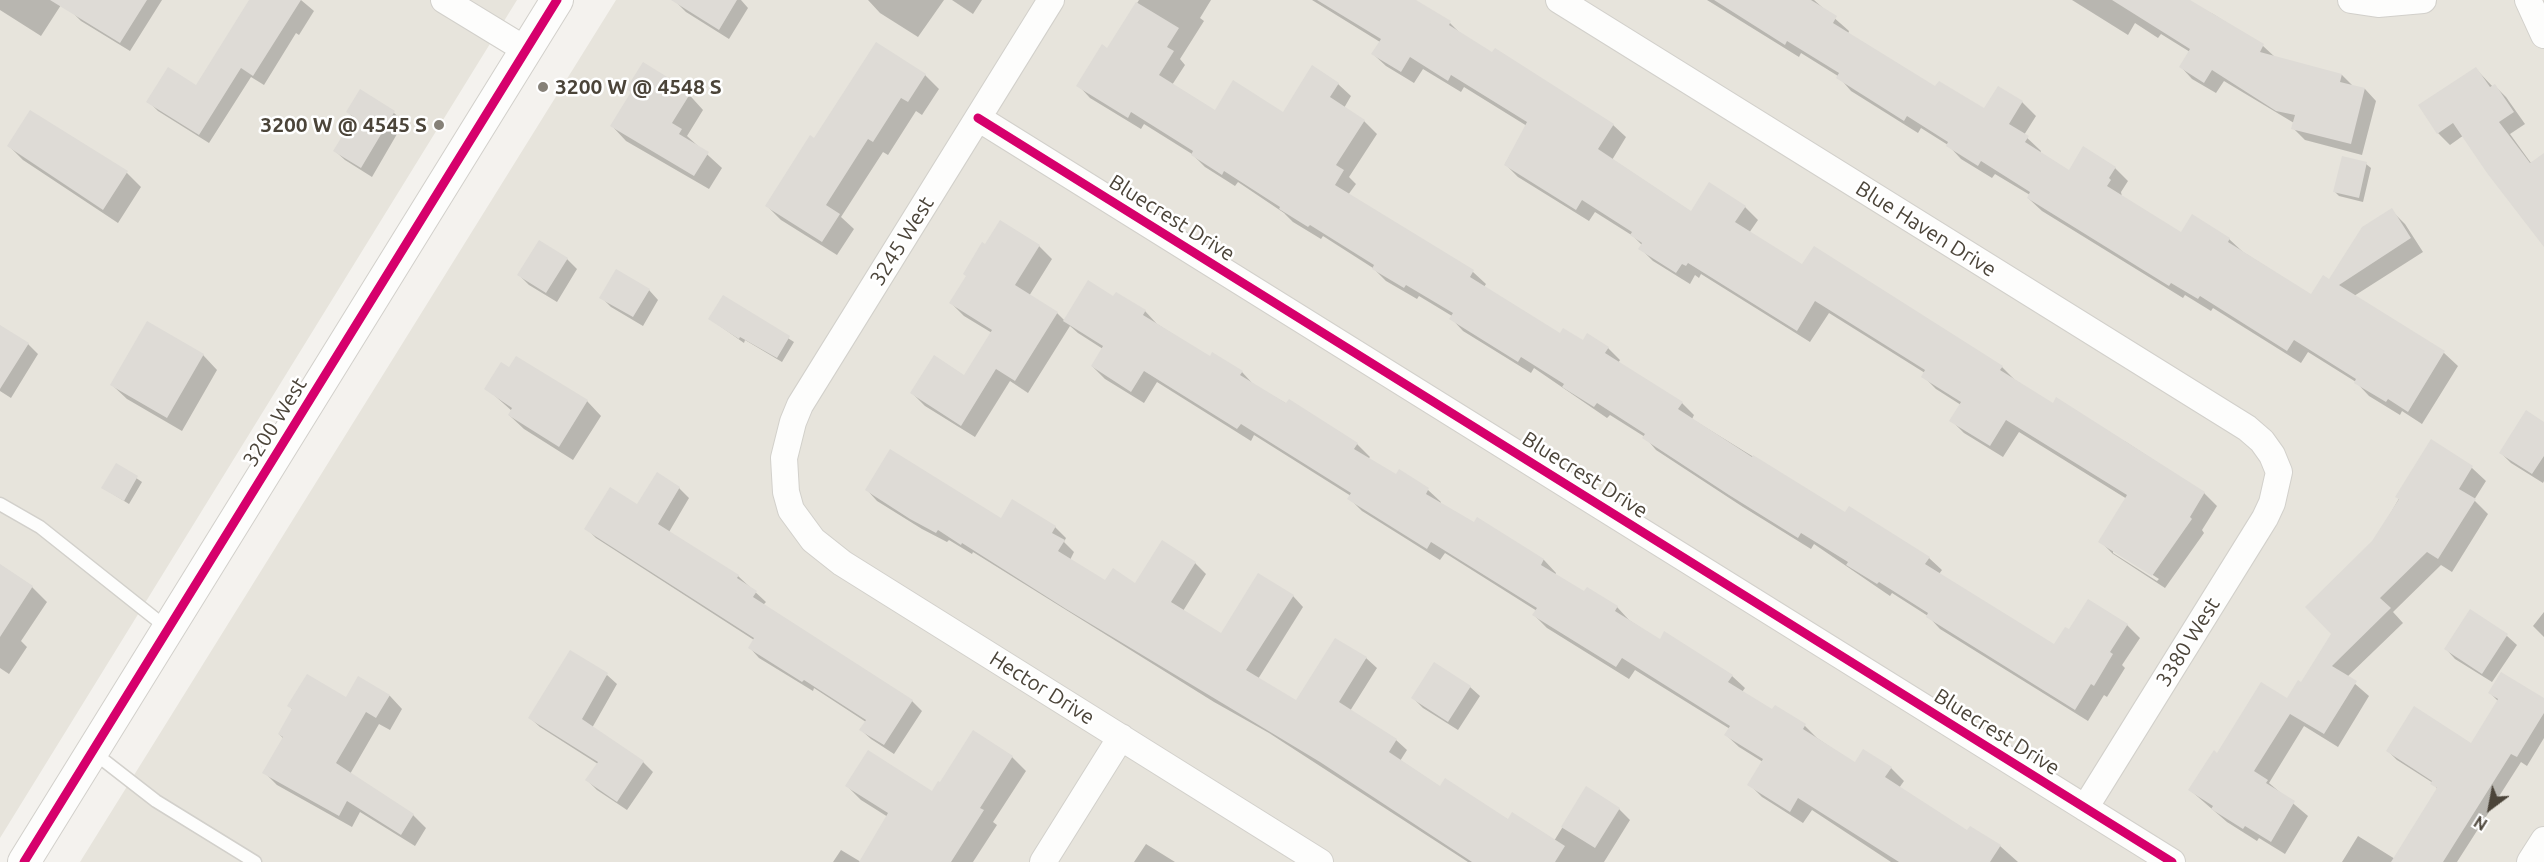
<!DOCTYPE html>
<html>
<head>
<meta charset="utf-8">
<style>
	body { margin:0 }
	#map { position:relative; width:2544px; height:862px; overflow:hidden; background:#f4f2ee; font-family:Ubuntu,sans-serif }
	canvas { display:block }
	.north { position:absolute; left:2460px; top:778px; width:60px; height:60px; -webkit-text-stroke:4px #fff; paint-order:stroke; rotate:212deg; font-size:16px; font-weight:700; line-height:24px; text-align:center; color:#4b4439 }
	.north::after { content:''; display:block; margin:auto; width:21px; height:27px; background:#4b4439; clip-path:polygon(50% 0,100% 100%,50% 72%,0 100%) }
</style>
</head>
<body>
<div id="map">
<canvas width="2544" height="862"></canvas>
<div class="north">N</div>
</div>
<script>
const g = document.querySelector('canvas').getContext('2d');
g.lineJoin = 'round';
function paint(path, color) {
  g.fillStyle = color;
  g.fill(path, 'evenodd');
}
function poly(rows) {
  const path = new Path2D();
  for (const r of rows) {
    path.moveTo(r[0], r[1]);
    for (let i = 2; i < r.length; i += 2) path.lineTo(r[i], r[i + 1]);
  }
  return path;
}
function trace(path, color, width, dash) {
  g.strokeStyle = color;
  g.lineWidth = width;
  g.lineCap = dash ? 'butt' : 'round';
  g.setLineDash(dash || []);
  g.stroke(path);
}
function write(font, color, halo, rows, align = 'center') {
  g.font = font + ' Ubuntu,sans-serif';
  g.lineWidth = 5;
  g.setLineDash([]);
  g.textBaseline = 'middle';
  g.strokeStyle = halo;
  g.fillStyle = color;
  for (const [text, x, y, turn = 0] of rows) {
    g.save();
    g.translate(x, y);
    g.rotate((+turn || 0) * Math.PI / 180);
    g.textAlign = isNaN(turn) ? turn : align;
    if (halo) g.strokeText(text, 0, 0);
    g.fillText(text, 0, 0);
    g.restore();
  }
}
paint(poly([
	[0,0,517,0,0,838],
	[616,0,2544,0,2544,862,80,862]
]), '#e7e4dc');
paint(poly([
	[0,0,56,0,61,5,41,36,0,10],
	[79,0,162,0,130,51,81,21,72,12],
	[269,0,301,0,314,11,299,35,296,33,264,85,251,77,209,143,158,111,148,101,196,87],
	[677,0,741,0,748,8,729,39,686,12,676,2],
	[868,0,944,0,918,37,880,13],
	[952,0,982,0,973,14],
	[1139,0,1211,0,1200,18,1204,21,1180,59,1185,65,1172,85,1215,112,1283,114,1338,84,1351,96,1344,108,1364,121,1377,134,1349,177,1356,184,1348,195,1473,272,1486,284,1484,287,1561,335,1608,348,1620,360,1618,363,1682,403,1694,415,1692,419,1846,514,1929,558,1942,570,1939,574,2055,646,2070,632,2127,625,2140,638,2122,665,2125,668,2107,697,2104,695,2088,721,1940,629,1928,616,1892,593,1890,596,1814,544,1811,549,1743,507,1656,450,1645,437,1610,415,1607,418,1534,368,1531,373,1463,331,1451,318,1452,316,1419,296,1417,299,1386,281,1373,268,1323,236,1321,239,1293,222,1284,213,1238,182,1235,186,1205,167,1192,154,1144,124,1141,129,1090,98,1078,85,1108,50],
	[1312,0,1405,0,1450,23,1463,36,1613,125,1626,137,1612,160,1692,213,1745,207,1758,220,1749,233,1803,266,2002,367,2015,380,2053,405,2126,442,2204,493,2217,506,2202,530,2204,533,2165,588,2113,554,2100,541,2127,499,2019,432,2003,457,1964,433,1951,420,1961,405,1936,389,1923,376,1925,373,1829,313,1810,342,1701,274,1699,278,1695,275,1690,284,1653,261,1640,248,1642,245,1633,236,1595,212,1589,221,1518,177,1505,164,1527,126,1464,87,1461,92,1423,69,1414,83,1386,66,1373,54,1380,42],
	[2113,549,2159,579,2157,581,2113,553],
	[1707,0,1814,0,1849,31,1848,34,1936,88,1985,110,1999,88,2022,102,2036,116,2024,135,2041,151,2040,153,2069,172,2115,168,2128,181,2121,192,2122,197,2182,234,2229,239,2243,252,2312,296,2330,281,2391,210,2405,224,2423,252,2354,296,2444,353,2458,366,2422,424,2402,411,2400,415,2369,396,2356,382,2308,352,2301,363,2213,308,2211,311,2185,295,2183,298,2042,211,2028,198,2030,195,1995,174,1992,178,1961,159,1948,145,1921,128,1918,133,1851,91,1838,76,1801,53,1799,57],
	[2072,0,2183,0,2213,14,2263,46,2276,58,2342,75,2353,86,2365,89,2376,101,2362,155,2305,140,2293,128,2294,123,2224,81,2216,93,2192,79,2181,67,2190,52,2161,34,2158,38,2135,23,2128,35],
	[2476,69,2493,87,2495,86,2506,97,2525,124,2510,134,2531,163,2544,165,2544,245,2464,135,2450,145,2438,133],
	[925,75,939,89,922,115,916,111,888,155,883,152,841,217,854,229,837,255,781,220,767,206,815,140],
	[684,89,703,110,687,136,722,168,709,189,626,141,612,126],
	[360,91,394,113,404,122,372,177,345,160,335,151,355,119,348,112],
	[30,112,127,173,141,187,118,223,23,160,9,146],
	[2366,164,2371,168,2363,202,2339,196,2335,192],
	[539,242,567,259,577,269,557,302,529,285,519,275],
	[1039,246,1052,259,1029,296,1057,313,1065,321,1114,298,1145,311,1157,324,1210,358,1242,372,1254,385,1357,444,1370,457,1368,459,1396,476,1428,490,1441,502,1440,504,1474,525,1477,519,1544,560,1556,573,1555,575,1584,593,1617,607,1629,620,1660,641,1732,676,1745,688,1742,692,1772,711,1805,726,1817,738,1855,764,1891,768,1904,781,1899,788,1968,832,2000,846,2018,862,1891,862,1812,810,1803,823,1762,797,1749,784,1763,762,1739,747,1726,735,1730,729,1635,670,1629,679,1547,628,1534,615,1537,611,1445,553,1440,560,1362,511,1349,498,1351,496,1254,435,1251,441,1157,382,1144,403,1105,379,1092,366,1103,349,1078,333,1070,326,1028,393,1010,381,975,437,925,406,912,393,965,377,992,333,964,316,951,303],
	[649,290,658,300,643,326,611,307,601,297],
	[724,297,794,342,782,362,745,340,744,343,710,319],
	[0,327,28,344,38,354,11,398,0,391],
	[203,355,217,370,182,431,127,399,112,385],
	[486,388,587,401,601,416,573,460,524,429,509,415,512,411],
	[2544,424,2544,481,2543,483,2511,463,2501,453],
	[2432,441,2472,468,2486,481,2474,500,2488,514,2452,572,2441,565,2393,612,2403,623,2347,677,2369,696,2338,747,2304,726,2269,783,2308,816,2285,854,2259,838,2257,841,2227,822,2190,790,2218,755,2287,700,2302,684,2333,634,2374,542],
	[117,465,142,482,129,504,103,488],
	[679,488,689,498,669,532,738,576,766,602,763,605,912,701,922,711,894,754,871,739,861,730,866,722,814,688,813,691,759,658,750,648,754,640,596,538,586,528],
	[867,490,1001,520,1013,501,1055,527,1066,538,1064,542,1074,552,1070,560,1106,582,1136,585,1195,563,1206,574,1183,611,1221,635,1293,596,1303,607,1258,679,1297,702,1366,658,1377,668,1350,711,1396,740,1407,750,1400,761,1441,788,1554,841,1587,788,1619,809,1630,820,1604,862,1468,862,1269,733,1214,702,973,552,972,554,949,540,947,542,922,529,877,501],
	[0,566,32,587,47,602,21,641,27,647,9,674,0,668],
	[2544,612,2544,637,2533,626],
	[2507,636,2517,645,2492,682,2455,659,2446,649],
	[607,675,617,684,592,728,643,762,653,772,627,810,597,790,587,780,598,764,540,727,530,718],
	[359,678,390,696,402,709,390,730,379,724,350,774,413,815,426,828,415,846,360,812,352,827,277,785,264,772,284,739,279,734,293,710,289,706,346,699],
	[1470,687,1480,696,1458,730,1423,708,1413,698],
	[2490,693,2544,700,2544,738,2527,766,2521,762,2457,862,2342,862,2358,836,2395,859,2438,790,2433,783,2397,760,2388,751,2472,745,2498,701],
	[1012,757,1026,771,993,822,997,825,973,862,833,862,841,850,861,862,888,817,861,800,847,786,932,793],
	[1146,844,1175,862,1134,862]
]), '#0003');
paint(poly([
	[50,0,147,0,120,43],
	[249,0,301,0,253,76,241,68,199,135,146,102,168,67,196,85],
	[671,0,737,0,719,30],
	[1317,0,1416,0,1451,21,1449,25,1492,52,1495,48,1614,124,1598,149,1691,211,1709,182,1746,206,1735,222,1802,264,1814,246,2003,366,2000,370,2053,403,2056,397,2205,492,2190,517,2192,519,2152,576,2098,542,2127,495,2006,420,1990,446,1949,421,1961,402,1921,377,1925,370,1815,301,1797,331,1688,263,1686,266,1682,264,1676,273,1638,249,1642,243,1630,235,1632,232,1582,200,1576,210,1504,165,1527,122,1451,75,1448,81,1410,57,1401,72,1371,54,1381,39],
	[1714,0,1811,0,1837,16,1833,23,1935,86,1939,81,1984,108,1998,86,2023,101,2009,124,2029,136,2025,142,2069,170,2083,146,2116,167,2109,178,2111,180,2107,186,2181,232,2192,214,2230,238,2228,242,2311,294,2323,275,2329,279,2362,227,2392,208,2411,238,2339,285,2445,351,2408,412,2388,399,2386,402,2354,383,2356,379,2294,340,2287,351,2200,296,2198,299,2171,283,2169,286,2027,198,2030,192,1981,161,1978,166,1946,146,1948,142,1907,116,1904,121,1836,78,1839,73,1787,41,1785,45],
	[2112,0,2190,0,2264,44,2260,52,2342,74,2340,82,2365,88,2351,144,2291,129,2295,115,2276,111,2212,70,2204,83,2179,67,2190,49],
	[1136,2,1179,28,1167,47,1174,51,1159,75,1215,110,1233,80,1283,112,1312,65,1339,83,1330,97,1365,120,1336,165,1344,170,1335,185,1474,270,1470,277,1560,333,1563,328,1583,340,1587,333,1609,347,1605,353,1683,402,1678,409,1752,457,1753,455,1845,512,1849,506,1930,557,1925,564,2054,644,2065,627,2069,629,2088,599,2128,624,2110,652,2113,654,2094,686,2091,684,2075,710,1926,617,1928,613,1879,582,1877,584,1846,565,1848,562,1801,533,1798,538,1729,495,1642,438,1645,434,1597,403,1594,407,1562,387,1564,384,1521,357,1518,362,1449,319,1453,313,1406,285,1404,288,1372,269,1374,265,1310,225,1308,227,1279,209,1280,207,1224,171,1222,175,1191,155,1193,151,1131,112,1128,118,1076,86,1102,44,1107,48],
	[876,42,926,74,908,102,901,98,873,142,868,139,826,205,840,214,822,242,765,206,810,135,814,138],
	[643,62,685,88,683,90,690,94,672,123,682,129,679,134,709,152,694,176,610,126,631,92,626,89],
	[2476,67,2490,87,2495,84,2514,112,2499,122,2530,163,2544,153,2544,247,2487,173,2453,123,2437,134,2418,105],
	[360,89,395,111,361,168,333,151,354,117,346,112],
	[30,110,128,171,103,210,7,146],
	[2342,156,2367,162,2359,198,2333,192],
	[1000,220,1040,245,1015,285,1058,312,1015,381,996,369,961,426,910,393,934,355,964,375,992,330,949,303,966,276,963,274,982,242,985,244],
	[539,240,568,258,546,293,517,275],
	[616,269,650,289,633,317,599,298],
	[1088,280,1113,296,1116,292,1146,310,1143,315,1210,356,1212,352,1243,371,1240,375,1286,403,1289,399,1358,443,1354,449,1396,474,1399,469,1429,488,1426,494,1474,522,1477,517,1544,559,1541,565,1584,591,1587,587,1618,606,1615,611,1660,639,1664,631,1733,675,1728,682,1772,709,1775,705,1806,724,1803,729,1855,762,1863,749,1892,767,1885,777,1967,830,1970,826,2001,845,1990,862,1899,862,1798,798,1790,812,1747,785,1763,759,1724,735,1730,726,1622,658,1616,667,1532,615,1537,608,1431,542,1427,549,1347,499,1351,493,1241,424,1237,429,1144,371,1131,392,1091,366,1103,346,1063,321],
	[723,295,790,336,777,358,740,337,739,339,708,319],
	[147,321,204,354,167,418,110,385],
	[0,325,29,343,0,389],
	[516,356,588,400,559,447,508,415,512,408,484,389,501,362,509,367],
	[2526,410,2544,422,2544,456,2532,474,2499,453],
	[2431,439,2473,466,2459,489,2476,499,2438,559,2427,552,2380,598,2391,608,2332,666,2357,681,2324,734,2290,714,2254,771,2268,780,2266,783,2295,801,2271,842,2245,826,2243,829,2211,809,2213,806,2188,790,2214,750,2217,753,2261,682,2287,698,2298,680,2301,682,2331,634,2305,607,2372,541,2399,499,2395,497],
	[890,449,1001,518,1012,499,1056,526,1052,533,1065,540,1058,551,1105,580,1113,568,1135,583,1162,540,1196,562,1171,602,1221,633,1258,573,1294,595,1246,670,1296,700,1335,638,1367,657,1339,702,1397,739,1389,752,1440,786,1445,778,1508,819,1512,812,1565,846,1555,862,1472,862,1320,762,1066,609,962,543,961,545,938,530,936,533,910,519,865,490],
	[116,463,138,476,124,501,101,488],
	[657,472,680,487,658,524,739,575,737,578,757,591,753,597,913,700,884,745,859,730,866,720,804,680,802,682,748,648,754,638,584,529,610,487,637,504],
	[0,564,33,586,0,637],
	[2470,609,2508,634,2482,674,2444,649],
	[570,650,608,673,582,719,644,761,617,802,585,780,598,762,528,718],
	[1434,662,1471,686,1448,722,1411,698],
	[2501,672,2544,698,2544,713,2517,757,2511,754,2443,862,2391,862,2437,788,2430,784,2432,781,2386,751,2414,706,2471,743,2498,699,2488,693],
	[307,674,346,697,358,676,390,695,376,718,366,712,336,763,414,814,401,835,347,801,339,816,262,773,283,737,278,734,292,709,287,706],
	[973,730,1013,756,980,808,984,810,951,862,859,862,888,813,845,786,868,750,932,791,938,781,940,782],
	[1586,786,1620,808,1595,848,1561,827]
]), '#dedbd6');
const service = poly([
	[0,504,40,527,167,628],
	[93,752,156,801,255,862]
]);
const minor = poly([
	[444,0,526,50],
	[1051,0,800,405,793,422,784,458,786,492,791,510,813,540,842,563,1320,862],
	[1559,0,2247,428,2262,441,2272,455,2279,472,2272,503,2265,518,2085,808],
	[2351,0,2378,4,2423,0],
	[2528,0,2544,35],
	[978,118,2172,862],
	[1043,862,1121,737],
	[2530,862,2544,840]
]);
const tertiary = poly([
	[24,862,557,0]
]);
trace(service, '#d2d0cb', 15);
trace(minor, '#d2d0cb', 28);
trace(tertiary, '#d2d0cb', 34);
trace(service, '#fdfdfc', 12);
trace(minor, '#fdfdfc', 26);
trace(tertiary, '#fdfdfc', 32);
trace(poly([
	[978,118,2172,862],
	[24,862,557,0]
]), '#d6006c', 9);
for (const [x, y, r, color] of [
	[543,87,6,"#868178"],
	[439,125,6,"#868178"]
]) {
  const dot = new Path2D();
  dot.arc(x, y, r, 0, 2 * Math.PI);
  g.fillStyle = color;
  g.fill(dot);
  trace(dot, '#fff', 2);
}
write('bold 21px', '#4b4439', '#fff', [
	["3200 W @ 4548 S",555,87],
	["3200 W @ 4545 S",427,125,"right"]
], 'left');
write('21px', '#4b4439', '#fff', [
	["Bluecrest Drive",1172,218,32],
	["Blue Haven Drive",1926,229,32],
	["3245 West",902,241,-58],
	["3200 West",275,422,-58],
	["Bluecrest Drive",1585,475,32],
	["3380 West",2188,642,-58],
	["Hector Drive",1042,688,32],
	["Bluecrest Drive",1997,732,32]
]);
</script>
</body>
</html>
